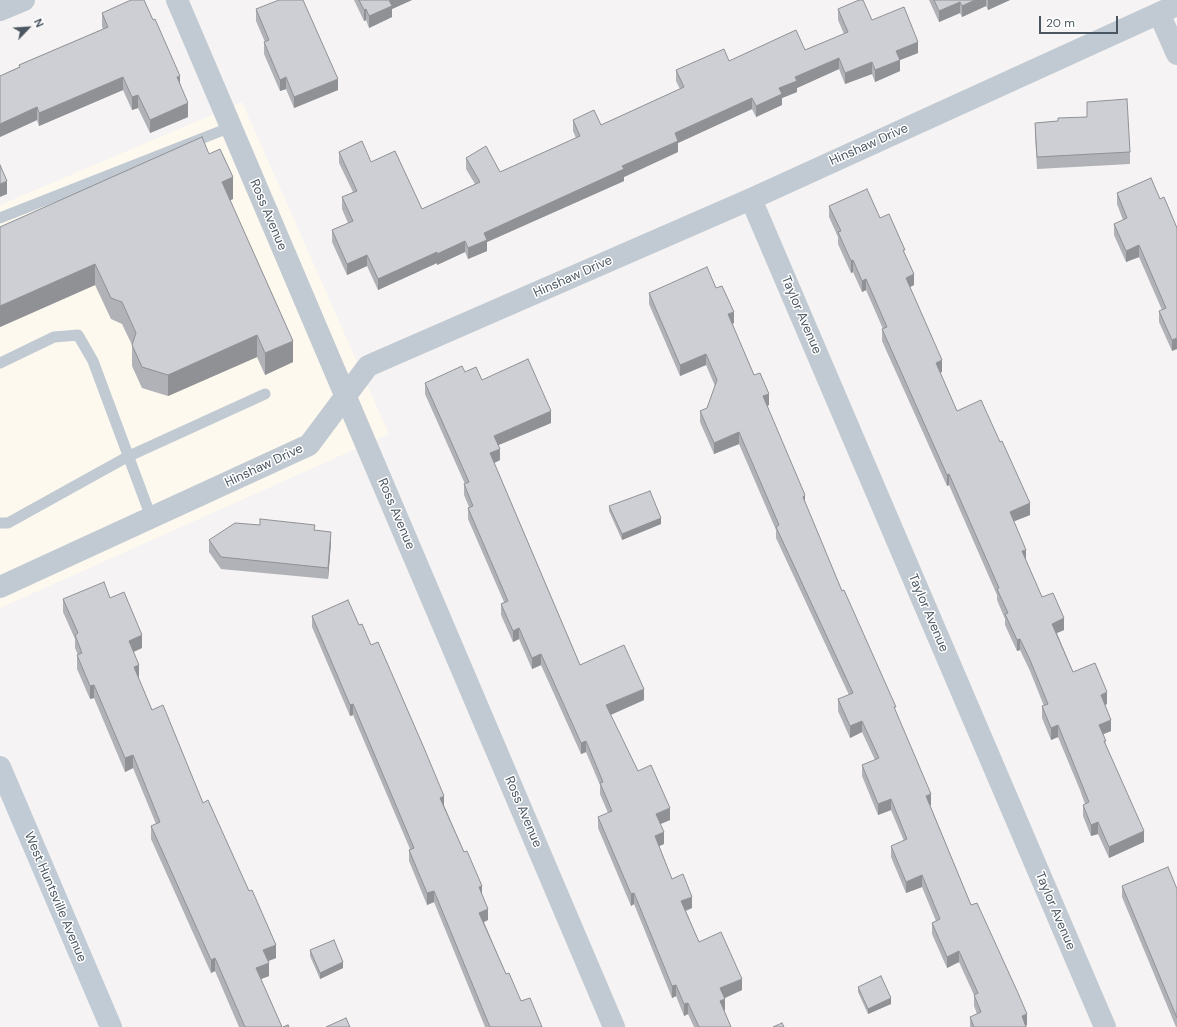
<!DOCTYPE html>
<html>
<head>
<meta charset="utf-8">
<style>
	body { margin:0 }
	#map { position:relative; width:1177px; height:1027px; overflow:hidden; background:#f5f3f3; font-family:"DM Sans",sans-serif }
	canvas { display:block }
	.north { position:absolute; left:8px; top:8px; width:40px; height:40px; -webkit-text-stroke:3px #fff; paint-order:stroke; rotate:65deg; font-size:11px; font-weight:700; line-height:16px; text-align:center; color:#4a5661 }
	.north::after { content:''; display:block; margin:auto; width:14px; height:18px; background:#4a5661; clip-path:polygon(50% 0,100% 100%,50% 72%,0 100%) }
	.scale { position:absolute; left:1039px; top:16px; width:79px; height:18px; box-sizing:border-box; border:2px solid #4a5661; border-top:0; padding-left:5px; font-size:12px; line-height:14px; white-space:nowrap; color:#4a5661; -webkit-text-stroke:3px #fff; paint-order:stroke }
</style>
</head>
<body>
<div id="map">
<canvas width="1177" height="1027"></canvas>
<div class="north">N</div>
<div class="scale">20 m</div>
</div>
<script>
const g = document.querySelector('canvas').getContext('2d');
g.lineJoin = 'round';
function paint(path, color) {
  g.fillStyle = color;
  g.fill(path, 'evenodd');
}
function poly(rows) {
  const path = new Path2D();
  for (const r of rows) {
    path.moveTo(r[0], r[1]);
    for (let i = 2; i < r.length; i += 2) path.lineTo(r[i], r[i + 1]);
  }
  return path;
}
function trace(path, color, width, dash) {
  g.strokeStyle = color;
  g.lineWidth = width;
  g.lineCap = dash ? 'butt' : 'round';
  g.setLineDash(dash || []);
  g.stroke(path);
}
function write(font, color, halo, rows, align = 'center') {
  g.font = font + ' "DM Sans",sans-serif';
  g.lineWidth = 3;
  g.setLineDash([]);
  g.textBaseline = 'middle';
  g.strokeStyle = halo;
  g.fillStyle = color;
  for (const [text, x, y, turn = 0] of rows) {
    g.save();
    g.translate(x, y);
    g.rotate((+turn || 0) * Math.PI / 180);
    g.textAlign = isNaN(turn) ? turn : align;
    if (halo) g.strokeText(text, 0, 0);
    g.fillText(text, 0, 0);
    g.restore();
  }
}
paint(poly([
	[242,102,389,434,0,608,0,205]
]), '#fdf9ef');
trace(poly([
	[0,218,231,127],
	[0,363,54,337,78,335,93,361,151,517],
	[0,523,8,523,127,457,265,394]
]), '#c1cad2', 11);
trace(poly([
	[177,0,614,1027],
	[0,10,24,0],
	[1159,13,1177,54],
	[751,199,1105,1027],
	[0,587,309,445,368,366,751,199,1177,5]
]), '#c1cad2', 22);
trace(poly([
	[0,767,111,1027]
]), '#c1cbd6', 22);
paint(poly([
	[354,0,412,0,392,9,392,17,369,28,366,20,364,21],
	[929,0,1010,0,988,10,986,6,962,17,960,13,939,22],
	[256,9,338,90,294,108,286,89,280,91,264,54,264,42,265,42,256,21],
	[838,9,872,20,918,53,900,60,900,71,875,82,872,74,845,84,839,69,797,88,797,92,782,98,782,105,756,117,752,109,678,143,678,152,624,177,624,181,487,242,487,251,468,259,465,252,437,265,437,263,378,290,367,266,347,275,332,242,332,230,348,223,342,209,342,197,353,192,339,163,339,152,371,162,422,209,475,184,466,169,466,158,500,172,576,138,573,131,573,120,601,125,680,89,676,81,676,70,729,61,805,50,844,34,838,20],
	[102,13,180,83,188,117,150,133,138,108,132,110,123,90,39,126,37,120,0,137,0,76,19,67,19,65,103,29,102,26],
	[1087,102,1130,152,1130,164,1037,169,1035,134,1035,123,1058,121,1087,117],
	[209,154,233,199,230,200,293,362,265,375,257,357,168,396,142,388,132,366,132,345,122,324,111,319,95,285,0,327,0,227],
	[1117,193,1160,199,1177,228,1172,351,1159,322,1159,311,1162,310,1139,257,1126,262,1114,235,1114,224,1123,220,1117,204],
	[829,206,880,218,905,254,914,285,910,287,942,372,940,373,957,411,1030,515,1014,521,1026,561,1042,597,1064,630,1057,633,1073,672,1107,704,1105,705,1111,731,1103,734,1106,745,1144,842,1109,858,1098,834,1091,836,1083,816,1083,805,1085,804,1080,790,1058,737,1051,740,1042,718,1042,706,1044,706,1030,671,1020,650,1017,651,1005,625,1005,619,997,600,997,595,949,485,947,486,882,341,882,329,883,329,866,290,862,292,853,272,851,273,838,244,838,237,829,217],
	[649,293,734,323,732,324,754,375,769,405,767,406,805,503,842,591,896,712,931,805,930,805,971,905,1027,1025,1026,1026,1026,1027,970,1027,970,1017,977,1014,974,1006,974,995,959,962,947,968,932,934,932,923,936,921,922,887,906,893,891,857,891,846,904,841,891,810,878,815,862,776,862,765,875,760,862,732,850,738,838,711,838,699,849,695,776,538,776,530,739,444,714,454,700,422,700,411,707,408,715,386,706,365,680,376,649,304],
	[465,372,551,423,498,445,500,460,494,463,580,665,644,700,610,715,638,771,670,820,660,824,664,844,659,846,672,879,692,908,686,911,699,942,742,990,725,998,725,1010,724,1011,731,1027,694,1027,688,1014,684,1016,676,996,672,998,634,904,631,906,598,828,598,817,608,813,600,794,600,785,586,752,581,754,541,665,532,669,519,639,513,642,501,615,501,604,504,602,468,519,468,508,469,507,464,495,464,484,465,484,425,394,425,383],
	[609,506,661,524,622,540,609,511],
	[260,525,315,530,331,543,328,579,221,569,209,552,209,540],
	[110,598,142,648,133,652,139,678,138,678,152,710,203,803,276,958,268,961,269,976,261,979,282,1027,239,1027,215,971,211,973,151,839,151,826,156,824,133,768,125,772,94,698,90,699,77,669,77,655,78,655,75,648,75,639,63,612,63,599],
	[312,616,359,625,444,805,464,852,482,894,488,920,484,922,506,974,521,1001,542,1027,485,1027,434,902,427,905,409,861,409,850,410,849,353,715,350,716,312,627],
	[1122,886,1177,889,1177,1027,1176,1027,1122,897],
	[310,950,343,968,320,979,310,956],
	[858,987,891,1004,868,1014,858,992]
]), '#b0b2b7');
paint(poly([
	[389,0,412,0,392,9,392,17,369,28,369,16],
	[975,0,986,0,986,6,962,17,962,6],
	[988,0,1010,0,988,10],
	[960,2,960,13,939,22,939,11],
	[366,9,366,20,364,21,364,10],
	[918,42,918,53,900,60,900,71,875,82,875,70,896,51],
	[839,58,839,69,797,88,797,92,782,98,782,105,756,117,756,106,779,88,795,77],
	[872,62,872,74,845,84,845,73],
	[180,76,180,90,177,77],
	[123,77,123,90,39,126,39,113],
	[286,77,286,89,280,91,280,80],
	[338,79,338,90,294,108,294,97],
	[138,95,138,108,132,110,132,97],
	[752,98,752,109,678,143,678,152,624,177,624,181,487,242,487,251,468,259,468,248,484,233,622,166,675,133],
	[188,103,188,117,150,133,150,120],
	[37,107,37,120,0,137,0,124],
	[233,177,233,199,222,204,222,182],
	[7,181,7,194,0,197,0,184],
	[465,241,465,252,437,265,437,254],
	[1139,245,1139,257,1126,262,1126,251],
	[437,252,437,263,378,290,378,279],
	[367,255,367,266,347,275,347,264],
	[853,260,853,272,851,273,851,261],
	[95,264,95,285,0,327,0,306],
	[914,274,914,285,906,289,906,278],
	[866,279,866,290,862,292,862,281],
	[734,312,734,323,728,326,728,314],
	[257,335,257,357,168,396,168,375],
	[1177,338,1177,349,1172,351,1172,340],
	[293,341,293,362,265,375,265,353],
	[706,354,706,365,680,376,680,365],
	[942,360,942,372,936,374,936,363],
	[769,394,769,405,763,408,763,396],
	[551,411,551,423,494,447,494,436],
	[739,432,739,444,714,454,714,443],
	[500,449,500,460,490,465,490,453],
	[949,474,949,485,947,486,947,475],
	[805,495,805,507,803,497],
	[1030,503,1030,515,1010,523,1010,512],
	[661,518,661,524,622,540,622,534],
	[331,532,331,543,328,579,328,568],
	[1026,550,1026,561,1022,551],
	[1064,618,1064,630,1052,635,1052,624],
	[519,628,519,639,513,642,513,631],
	[142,635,142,648,129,654,129,641],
	[1020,639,1020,650,1017,651,1017,640],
	[541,654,541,665,532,669,532,658],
	[139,665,139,678,134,680,134,667],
	[94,685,94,698,90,699,90,686],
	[644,689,644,700,606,717,606,705],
	[1107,692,1107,704,1101,706,1101,695],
	[353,704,353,715,350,716,350,705],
	[1111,720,1111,731,1099,736,1099,725],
	[862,721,862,732,850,738,850,726],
	[1058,725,1058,737,1051,740,1051,728],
	[586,741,586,752,581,754,581,743],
	[133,755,133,768,125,772,125,758],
	[931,794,931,805,926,807,926,796],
	[444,796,444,808,440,798],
	[891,799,891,810,878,815,878,804],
	[670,808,670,820,656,826,656,814],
	[1098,822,1098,834,1091,836,1091,825],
	[1144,831,1144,842,1109,858,1109,847],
	[664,832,664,844,655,848,655,836],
	[922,875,922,887,906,893,906,882],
	[482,886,482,897,479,887],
	[434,891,434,902,427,905,427,893],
	[634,893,634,904,631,906,631,894],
	[692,897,692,908,681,912,681,901],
	[488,909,488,920,479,924,479,913],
	[276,945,276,958,263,963,263,950],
	[959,951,959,962,947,968,947,957],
	[215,958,215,971,211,973,211,960],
	[343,962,343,968,320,979,320,973],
	[269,963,269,976,256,981,256,968],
	[742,979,742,990,720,1000,720,988],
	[676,985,676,996,672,998,672,986],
	[891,998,891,1004,868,1014,868,1009],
	[725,999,725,1010,720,1013,720,1001],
	[688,1003,688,1014,684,1016,684,1004],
	[1027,1014,1027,1025,1022,1027,1022,1016]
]), '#909195');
const building = poly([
	[131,0,144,0,153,20,155,19,180,76,177,77,188,103,150,120,138,95,132,97,123,77,39,113,37,107,0,124,0,76,20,67,19,65,108,27,102,13,131,0],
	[279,0,303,0,338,79,294,97,286,77,280,80,264,42,269,40,256,9,279,0],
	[359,0,389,0,392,6,369,16,366,9,364,10,359,0],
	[859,0,863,0,872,20,904,7,918,42,896,51,900,60,875,70,872,62,845,73,839,58,795,77,797,81,779,88,782,94,756,106,752,98,675,133,678,141,622,166,624,169,484,233,487,240,468,248,465,241,437,254,437,252,378,279,367,255,347,264,332,230,353,221,342,197,357,191,339,152,362,141,371,162,395,151,422,209,480,182,466,158,486,146,500,172,580,136,573,120,594,110,601,125,684,87,676,70,724,49,729,61,796,30,805,50,848,32,838,9,859,0],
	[934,0,975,0,962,6,960,2,939,11,934,0],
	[1127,99,1130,152,1037,157,1035,123,1058,121,1058,118,1087,117,1087,102,1127,99],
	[202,137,209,154,220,149,233,177,222,182,293,341,265,353,257,335,168,375,142,367,132,345,136,333,122,302,111,298,95,264,0,306,0,227,202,137],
	[0,165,7,181,0,184,0,165],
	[1151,178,1160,199,1164,197,1177,228,1177,338,1172,340,1159,311,1166,308,1139,245,1126,251,1114,224,1127,218,1117,193,1151,178],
	[867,189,880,218,889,214,905,250,903,250,914,274,906,278,942,360,936,363,957,411,981,400,1000,442,1002,441,1030,503,1010,512,1026,550,1022,551,1042,597,1053,593,1064,618,1052,624,1073,672,1095,663,1107,692,1101,695,1111,720,1099,725,1106,741,1104,741,1144,831,1109,847,1098,822,1091,825,1083,805,1089,802,1058,725,1051,728,1042,706,1048,704,1030,660,1020,639,1017,640,1005,614,1008,613,997,589,999,588,949,474,947,475,882,329,887,327,866,279,862,281,853,260,851,261,838,232,841,231,829,206,867,189],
	[707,267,716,288,722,286,734,312,728,314,754,375,760,373,769,394,763,396,805,495,803,497,842,591,844,590,896,707,894,707,931,794,926,796,971,905,977,903,1018,993,1027,1014,1022,1016,1026,1027,974,1027,970,1017,981,1012,974,995,978,993,959,951,947,957,932,923,940,919,922,875,906,882,891,846,907,839,891,799,878,804,862,765,879,758,862,721,850,726,838,699,853,693,776,527,779,525,739,432,714,443,700,411,707,408,717,380,706,354,680,365,649,293,707,267],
	[528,359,551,411,494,436,500,449,490,453,580,665,624,645,644,689,606,705,638,771,651,765,670,808,656,814,664,832,655,836,672,879,683,874,692,897,681,901,699,942,721,932,742,979,720,988,725,999,720,1001,731,1027,699,1027,688,1003,684,1004,676,985,672,986,634,893,631,894,598,817,612,811,600,783,603,782,586,741,581,743,541,654,532,658,519,628,513,631,501,604,508,601,468,508,473,506,464,484,469,482,425,383,462,366,465,372,476,367,482,380,528,359],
	[650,491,661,518,622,534,609,506,650,491],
	[260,519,315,525,314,530,331,532,328,568,221,557,209,540,235,523,260,525,260,519],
	[104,582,110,598,124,592,142,635,129,641,139,665,134,667,152,710,163,705,203,803,208,800,249,891,252,890,276,945,263,950,269,963,256,968,282,1027,245,1027,215,958,211,960,151,826,160,822,133,755,125,758,94,685,90,686,77,655,82,653,75,635,78,633,63,599,104,582],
	[348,600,359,625,362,624,371,645,378,642,424,748,444,796,440,798,464,852,467,851,482,886,479,887,488,909,479,913,506,974,509,973,521,1001,530,998,542,1027,490,1027,434,891,427,893,409,850,414,848,353,704,350,705,312,616,348,600],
	[1168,867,1177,889,1177,1018,1122,886,1168,867],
	[334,940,343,962,320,973,310,950,334,940],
	[881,976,891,998,868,1009,858,987,881,976],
	[346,1018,350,1027,326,1027,346,1018],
	[782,1023,784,1027,773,1027,782,1023],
	[288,1025,289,1027,283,1027,288,1025]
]);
paint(building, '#cdcfd5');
trace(building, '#909195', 1);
write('13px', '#4a5661', '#fff', [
	["Hinshaw Drive",869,145,-24],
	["Ross Avenue",268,215,67],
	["Hinshaw Drive",573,277,-24],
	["Taylor Avenue",801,315,67],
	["Hinshaw Drive",264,466,-25],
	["Ross Avenue",396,514,67],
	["Taylor Avenue",928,613,67],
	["Ross Avenue",523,812,67],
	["West Huntsville Avenue",55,897,67],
	["Taylor Avenue",1055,911,67]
]);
</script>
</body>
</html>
